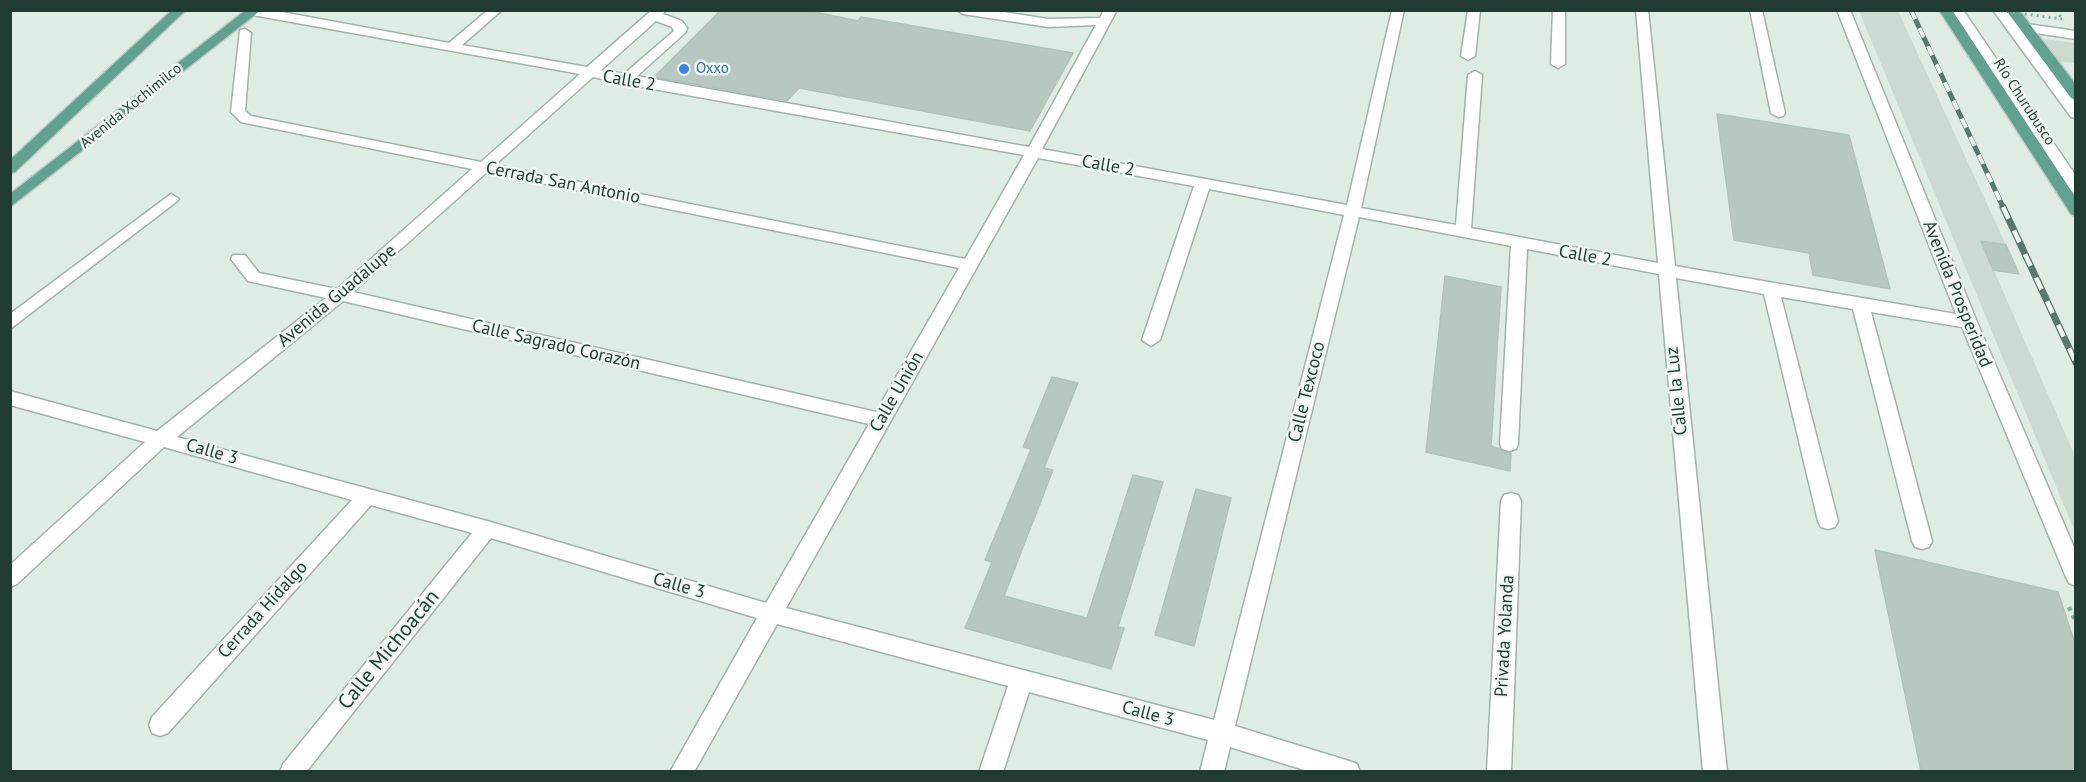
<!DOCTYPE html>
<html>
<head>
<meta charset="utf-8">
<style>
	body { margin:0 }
	#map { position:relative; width:2086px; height:782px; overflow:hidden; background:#dfebe5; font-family:"PT Sans",sans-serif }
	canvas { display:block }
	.frame { position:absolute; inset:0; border:12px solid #1f3b32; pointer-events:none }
</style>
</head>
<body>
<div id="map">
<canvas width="2086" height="782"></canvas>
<div class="frame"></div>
</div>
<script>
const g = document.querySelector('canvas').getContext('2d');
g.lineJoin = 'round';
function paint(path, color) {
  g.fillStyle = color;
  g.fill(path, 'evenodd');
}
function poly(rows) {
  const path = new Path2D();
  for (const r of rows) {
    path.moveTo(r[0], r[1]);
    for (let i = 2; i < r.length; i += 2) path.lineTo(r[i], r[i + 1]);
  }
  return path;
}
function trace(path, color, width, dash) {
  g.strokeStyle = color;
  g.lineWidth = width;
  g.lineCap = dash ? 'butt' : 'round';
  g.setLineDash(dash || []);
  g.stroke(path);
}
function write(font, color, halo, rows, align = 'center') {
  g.font = font + ' "PT Sans",sans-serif';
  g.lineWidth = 5;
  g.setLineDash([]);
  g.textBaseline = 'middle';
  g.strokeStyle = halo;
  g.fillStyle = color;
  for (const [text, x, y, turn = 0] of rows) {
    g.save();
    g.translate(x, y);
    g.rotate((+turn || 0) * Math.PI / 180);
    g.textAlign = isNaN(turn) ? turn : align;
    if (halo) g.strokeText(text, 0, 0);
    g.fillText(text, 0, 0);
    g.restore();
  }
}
paint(poly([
	[1859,11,1898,11,2006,245,1981,241,2075,456,2075,532],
	[2044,39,2075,43,2075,63,2060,62]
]), '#cddad4');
const building = poly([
	[721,10,806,10,858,21,861,17,1073,53,1030,131,799,88,787,101,654,77,721,10],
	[1717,114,1849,135,1890,289,1813,275,1809,253,1734,240,1717,114],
	[1981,241,2006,245,2019,274,1993,270,1981,241],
	[1445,276,1501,287,1491,446,1511,453,1510,471,1426,452,1445,276],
	[1052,377,1078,383,1044,468,1053,470,1004,596,1087,618,1133,475,1163,482,1118,627,1124,628,1111,669,965,628,992,562,985,560,1031,449,1023,447,1052,377],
	[1196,489,1231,498,1194,646,1155,635,1196,489],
	[1875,550,2058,592,2076,647,2076,771,1921,771,1875,550]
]);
paint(building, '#b7c8c0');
trace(building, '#b1c4bb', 1.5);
const minor = poly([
	[241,10,271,10,449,43,488,10,502,10,462,45,587,67,652,10,666,10,663,14,682,21,687,28,686,32,637,76,1029,147,1096,25,1048,27,963,14,957,10,991,10,1048,19,1100,18,1104,10,1117,10,1042,149,1347,205,1392,10,1404,10,1361,208,1456,225,1468,75,1475,71,1482,75,1471,228,1658,263,1636,10,1648,10,1675,266,1956,314,1837,10,1850,10,1977,322,2076,552,2076,586,2069,583,2066,577,1962,327,1871,312,1932,541,1929,547,1922,549,1915,547,1912,541,1853,309,1781,297,1838,521,1835,527,1828,529,1821,527,1818,521,1764,294,1676,278,1727,772,1703,772,1659,274,1527,249,1518,444,1516,449,1509,451,1502,449,1500,444,1511,246,1359,217,1235,726,1349,761,1357,764,1360,772,1311,772,1230,747,1224,772,1200,772,1208,740,1029,692,1003,772,979,772,1008,686,777,624,694,772,670,772,757,618,491,538,306,772,280,772,283,764,472,533,371,505,168,733,160,736,152,733,149,725,152,717,352,500,164,447,17,584,10,587,10,565,145,442,10,405,10,391,157,431,326,298,248,281,231,259,233,255,245,255,259,273,337,289,472,169,241,122,231,112,240,30,245,29,251,33,245,111,251,116,481,162,580,74,247,14,241,10],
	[656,21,672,27,674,31,624,74,601,70,656,21],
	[593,77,625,84,1024,155,965,259,495,165,593,77],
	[1038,158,1194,186,1142,340,1151,346,1160,340,1209,189,1344,215,1214,720,786,608,1038,158],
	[487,172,959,268,876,412,353,292,487,172],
	[343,301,869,424,766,603,487,521,177,437,343,301],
	[1468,10,1480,10,1475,56,1468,60,1461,56,1468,10],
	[1553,10,1565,10,1565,64,1558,68,1551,64,1553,10],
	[1750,10,1762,10,1785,113,1783,116,1778,117,1771,113,1750,10],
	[1950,10,1963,10,2076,176,2076,193,2071,191,1950,10],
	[1993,10,2006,10,2076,104,2076,118,2071,117,1993,10],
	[2027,24,2076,31,2076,39,2022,31,2022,25,2027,24],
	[171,194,179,199,176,202,10,329,10,314,171,194],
	[1511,493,1518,495,1521,501,1511,772,1487,772,1501,501,1504,495,1511,493]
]);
const major = poly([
	[172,10,186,10,15,172,10,173,10,160,172,10],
	[246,10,261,10,10,207,10,194,246,10],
	[1939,10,1952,10,2076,198,2076,216,2071,214,1939,10],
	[2006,10,2019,10,2076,85,2076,99,2071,98,2006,10]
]);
trace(minor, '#a2b3ac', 3);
trace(major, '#c0c8c6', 3);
trace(poly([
	[2056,10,2062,19]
]), '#7eb09e', 3, [2, 4]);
trace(poly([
	[2069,607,2076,623]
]), '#7eb09e', 4.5, [4, 5]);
paint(minor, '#fff');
paint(major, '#61a28e');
const railFar1 = poly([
	[1911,10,2004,209]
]);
const rail = poly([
	[2003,207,2076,363]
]);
trace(railFar1, '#59776e', 5);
trace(rail, '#59776e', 7);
trace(railFar1, '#eff7f3', 4, [10]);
trace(rail, '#eff7f3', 4.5, [13]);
trace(poly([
	[1995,10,2062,19]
]), '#7eb09e', 3, [2, 4]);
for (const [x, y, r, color] of [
	[684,69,6,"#3f7fe0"]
]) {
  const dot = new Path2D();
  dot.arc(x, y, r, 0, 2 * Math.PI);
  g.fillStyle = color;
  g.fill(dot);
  trace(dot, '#eff7f3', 2);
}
write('15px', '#366cbe', '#eff7f3', [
	["Oxxo",696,69]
], 'left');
write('15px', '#1f3b32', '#eff7f3', [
	["Río Churubusco",2024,102,57],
	["Avenida Xochimilco",131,106,-39]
]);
write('18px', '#1f3b32', '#eff7f3', [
	["Calle 2",629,81,10],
	["Calle 2",1108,166,10],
	["Cerrada San Antonio",563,183,11],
	["Calle 2",1585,256,10],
	["Avenida Prosperidad",1957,294,68],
	["Avenida Guadalupe",337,296,-40],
	["Calle Sagrado Corazón",556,345,13],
	["Calle la Luz",1677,391,-96],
	["Calle Unión",897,392,-60],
	["Calle Texcoco",1307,392,-76],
	["Calle 3",212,452,16],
	["Calle 3",679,586,16],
	["Cerrada Hidalgo",263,610,-48],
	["Privada Yolanda",1505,636,-87],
	["Calle 3",1148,714,15]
]);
write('21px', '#1f3b32', '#eff7f3', [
	["Calle Michoacán",389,650,-51]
]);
</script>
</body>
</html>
